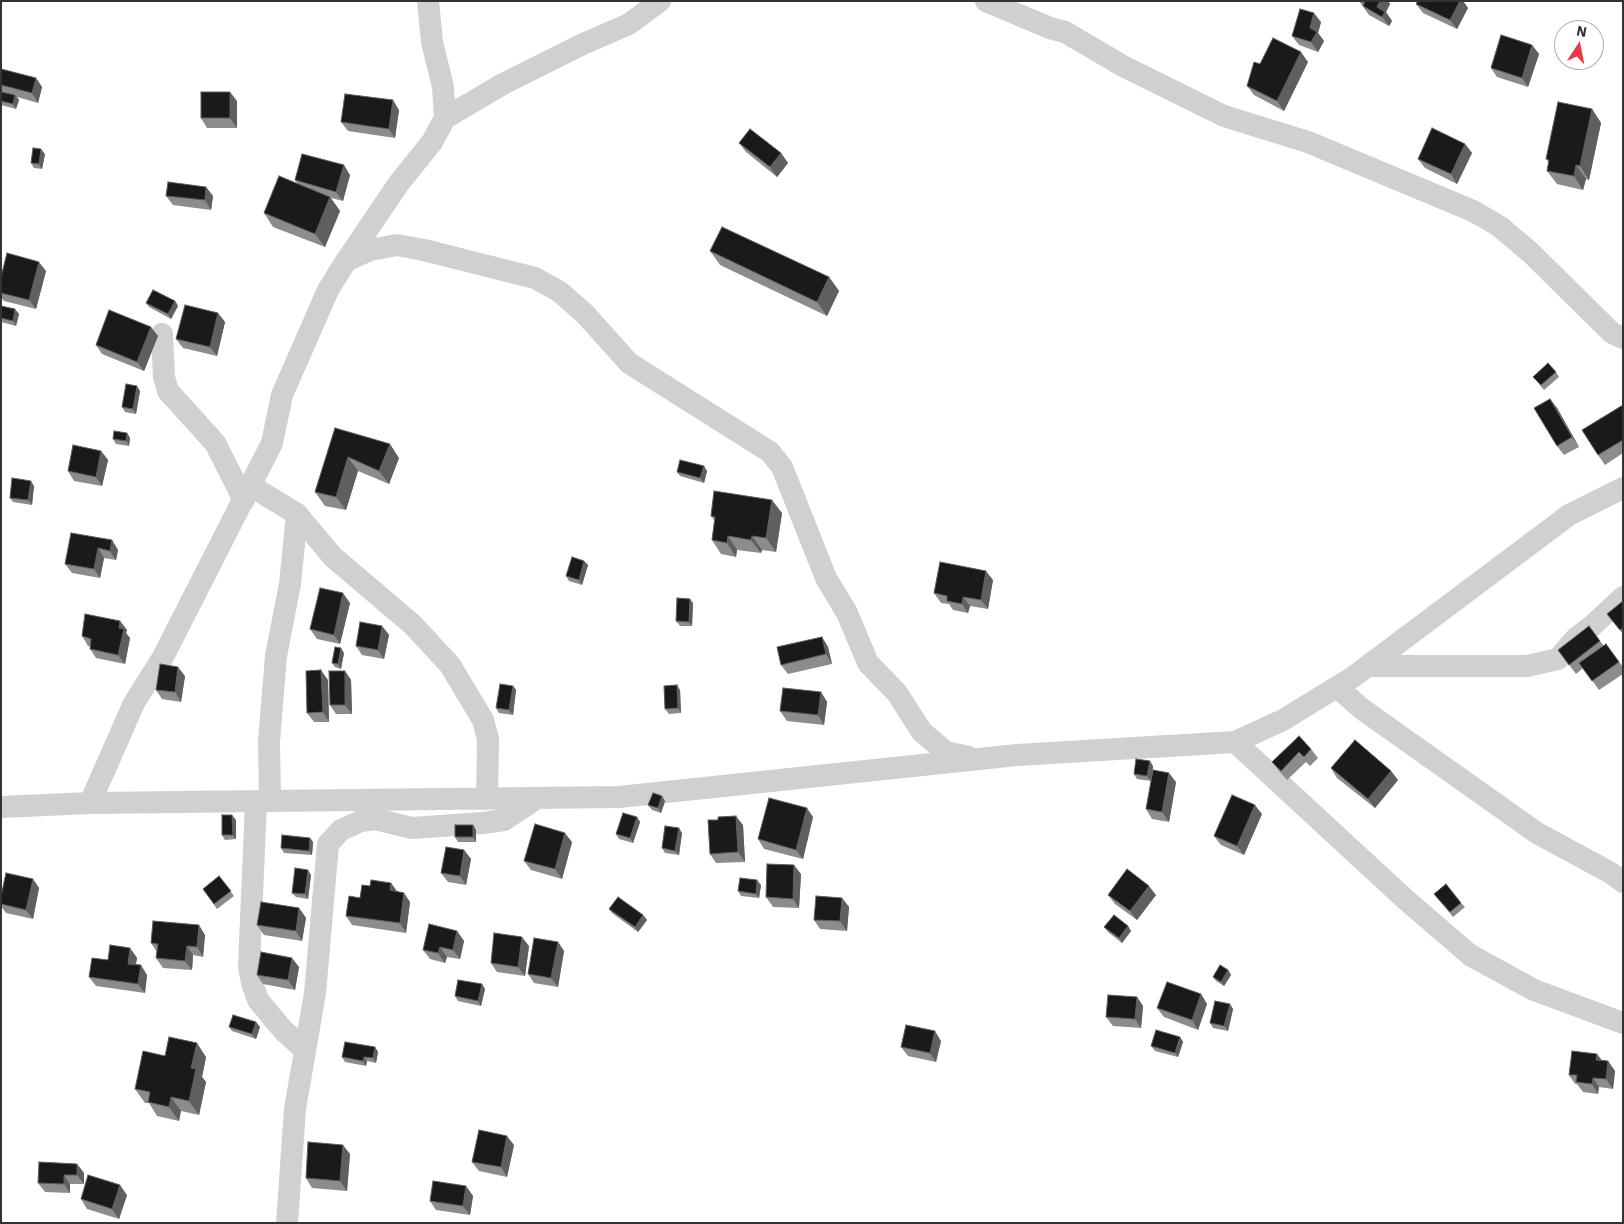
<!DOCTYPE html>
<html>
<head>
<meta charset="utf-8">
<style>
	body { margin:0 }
	#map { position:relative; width:1624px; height:1224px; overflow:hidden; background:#fff; font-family:"IBM Plex Sans",sans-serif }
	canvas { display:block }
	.frame { position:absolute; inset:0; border:2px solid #333; pointer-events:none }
	.north { position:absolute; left:1554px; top:20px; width:50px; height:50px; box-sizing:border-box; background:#fff; border:1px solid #adadad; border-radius:50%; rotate:11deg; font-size:14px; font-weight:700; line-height:20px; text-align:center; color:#333 }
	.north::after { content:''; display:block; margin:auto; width:18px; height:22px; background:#e63946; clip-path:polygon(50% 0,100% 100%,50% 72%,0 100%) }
</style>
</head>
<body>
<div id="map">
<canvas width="1624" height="1224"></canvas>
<div class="frame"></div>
<div class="north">N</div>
</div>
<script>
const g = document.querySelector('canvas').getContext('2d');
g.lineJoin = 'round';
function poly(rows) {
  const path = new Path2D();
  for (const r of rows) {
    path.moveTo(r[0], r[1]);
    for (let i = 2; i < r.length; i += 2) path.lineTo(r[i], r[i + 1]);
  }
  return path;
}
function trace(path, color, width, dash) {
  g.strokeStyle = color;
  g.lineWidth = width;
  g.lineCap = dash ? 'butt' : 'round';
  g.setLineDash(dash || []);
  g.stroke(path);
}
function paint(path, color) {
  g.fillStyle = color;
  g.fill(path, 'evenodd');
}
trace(poly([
	[986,1,1050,28,1065,32,1123,66,1224,116,1308,142,1473,211,1499,226,1531,253,1612,333,1623,338],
	[445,118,503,84,583,44,629,24,660,1],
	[347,260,399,183,432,142,445,118,443,87,432,42,428,1],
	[162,334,164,377,168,391,215,443,244,500],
	[251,486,297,514,333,557,413,625,450,665,483,720,488,739,487,799],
	[1368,666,1527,666,1558,659,1577,637,1592,626,1623,597],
	[1337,687,1362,709,1537,833,1611,873,1623,882],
	[1235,742,1405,899,1470,955,1534,990,1623,1023],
	[270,801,269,742,276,656,290,584,297,514],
	[256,802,249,966,252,983,258,1000,283,1030,305,1050],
	[90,803,134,703,163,657,272,443,282,395,328,290,346,261,370,250,397,245,424,250,535,278,560,292,585,314,629,363,770,452,782,467,826,578,847,613,868,663,897,693,922,732,946,752,969,757],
	[1,807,90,803,619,797,1017,755,1235,742,1283,720,1353,677,1569,515,1623,488],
	[287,1223,295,1109,315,993,328,844,341,830,361,821,375,819,412,828,483,823,504,820,537,798]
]), '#d0d0d0', 22);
paint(poly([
	[1359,1,1388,1,1390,4,1386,12,1392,21,1389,26,1369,15],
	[1418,1,1463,1,1468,8,1457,29,1423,13,1416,4],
	[1321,22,1318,33,1324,41,1318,52,1299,45,1292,36],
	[1532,45,1539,54,1528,87,1497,77,1491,68],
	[1308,62,1284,111,1254,95,1247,86,1260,64],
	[1,69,36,78,42,87,38,103,17,97,19,100,16,109,1,105],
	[237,101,237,128,207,128,201,118],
	[1592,109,1601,123,1589,180,1586,179,1583,190,1557,184,1547,171,1549,163,1546,159],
	[399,110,395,138,348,131,341,122],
	[739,143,781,153,788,163,777,177,746,152],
	[1465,144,1472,153,1457,184,1425,168,1418,159],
	[45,154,42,169,34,168,31,163],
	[350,175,343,201,331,198,340,211,325,247,273,227,264,213,297,183,295,180],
	[206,187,213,196,211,210,173,205,166,196],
	[710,251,829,277,839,291,827,316,720,265],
	[46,271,36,309,4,301,1,297,1,277],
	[175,301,178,306,171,319,149,307,146,303],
	[1,306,19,314,16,326,1,322],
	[218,313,225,322,217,356,183,348,176,339],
	[158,336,144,371,102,354,96,345],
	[1556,372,1559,377,1544,390,1533,377],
	[140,391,136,414,125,412,122,407],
	[1550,399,1557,408,1579,447,1564,455,1557,446],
	[1623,405,1623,453,1605,465,1598,455],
	[335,428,399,458,389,484,358,471,346,510,325,506,315,492],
	[127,433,130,438,129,446,116,444,113,439],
	[101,451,108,460,102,486,74,481,68,471],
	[707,471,704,483,680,476,677,472],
	[34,486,32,505,13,502,10,498],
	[782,513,776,552,762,550,761,553,737,550,736,557,721,554,712,540,715,521,711,516],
	[112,540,118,550,116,560,104,558,100,578,72,573,65,564],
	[584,561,588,565,582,585,569,581,566,576],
	[993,580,988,609,970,606,968,613,953,610,949,604,941,603,934,593],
	[1623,601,1623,634,1607,614],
	[350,603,340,644,317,639,310,629],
	[693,603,692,626,680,626,676,621],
	[120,621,127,630,126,633,130,638,125,664,96,658,90,649,90,646,88,646,82,636],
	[382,626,389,635,384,659,362,655,356,646],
	[822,637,828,647,832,664,788,674,781,665],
	[1600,641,1604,646,1606,644,1623,667,1623,674,1599,690,1583,668,1576,674,1558,650],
	[344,653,341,669,335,667,332,663],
	[345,671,351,680,352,714,336,714,330,705],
	[185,676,181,702,162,699,156,690],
	[328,680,329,722,314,722,307,713],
	[513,686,516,690,513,715,499,713,496,708],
	[680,690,681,713,669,714,665,709],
	[821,692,827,702,824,725,787,721,780,711],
	[1311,749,1318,758,1310,766,1306,762,1287,780,1279,771,1272,762],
	[1153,766,1151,781,1137,779,1134,774],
	[1331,768,1391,771,1398,780,1375,808,1337,778],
	[1176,782,1169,822,1152,819,1146,809],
	[665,801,661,813,652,810,648,805],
	[1262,814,1244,855,1221,845,1214,836],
	[637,817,640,822,633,843,619,839,616,834],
	[813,817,803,859,764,849,758,839],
	[236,820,236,839,225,840,222,835],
	[473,825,476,830,476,842,458,842,455,837],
	[743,825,745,862,716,863,710,854],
	[682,833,679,855,665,853,662,848],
	[310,838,313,842,312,855,284,853,281,848],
	[572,842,562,879,531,870,524,861],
	[464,850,471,859,466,885,448,882,441,873],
	[801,874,799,908,773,907,766,897],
	[311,875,308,899,296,897,292,893],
	[219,876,234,896,217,909,203,889],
	[33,879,39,888,33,919,6,913,1,906,1,896],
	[391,883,397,891,410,902,406,933,352,925,346,916,370,886],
	[761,885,759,898,741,896,738,891],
	[1434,894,1461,903,1465,907,1453,917],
	[1108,895,1156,895,1137,920,1115,904],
	[842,898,849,907,847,931,820,929,814,920],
	[299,908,306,918,302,941,264,935,257,925],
	[609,909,643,915,647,920,638,932,612,913],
	[1128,926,1131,931,1122,943,1108,932,1104,927],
	[457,931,464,941,460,959,447,957,445,963,430,959,423,950],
	[205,935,203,957,193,955,192,970,163,968,156,958,157,952,151,943],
	[558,942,564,951,558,987,534,983,528,974],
	[529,946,525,976,497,972,491,963],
	[130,948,137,958,136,965,147,975,145,993,96,986,89,977,108,960],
	[299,967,295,990,263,984,257,975],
	[1228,970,1231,975,1224,986,1216,981,1213,977],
	[485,989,481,1006,458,1001,455,996],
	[1201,994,1207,1004,1198,1030,1164,1017,1157,1008],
	[1137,997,1143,1006,1141,1028,1113,1026,1106,1017],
	[1230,1004,1233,1009,1228,1031,1213,1028,1210,1023],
	[256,1022,260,1027,256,1039,232,1031,229,1027],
	[1180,1037,1183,1042,1178,1057,1155,1051,1151,1046],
	[941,1041,936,1062,908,1056,901,1047],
	[375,1047,378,1052,376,1063,367,1061,366,1066,345,1062,342,1057],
	[165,1056,206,1057,202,1077,206,1082,199,1115,181,1111,179,1121,157,1116,149,1103,145,1103,135,1089],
	[1602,1061,1608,1061,1615,1071,1613,1089,1599,1087,1598,1094,1583,1092,1577,1084,1575,1084,1569,1075],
	[514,1145,507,1177,479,1171,472,1162],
	[350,1154,347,1191,312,1188,306,1178],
	[77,1164,84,1173,84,1184,70,1184,70,1193,45,1192,38,1183],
	[466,1186,473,1196,470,1215,436,1210,430,1201],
	[127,1195,119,1219,87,1209,81,1199]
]), '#8c8c8c');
paint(poly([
	[1380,1,1388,1,1390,4,1386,12,1392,21,1389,26,1382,17,1377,7],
	[1460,1,1463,1,1468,8,1457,29,1450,20],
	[1314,13,1321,22,1318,33,1324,41,1318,52,1311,42,1310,28],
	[1532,45,1539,54,1528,87,1522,78],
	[1301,52,1308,62,1284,111,1277,101],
	[36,78,42,87,38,103,32,93],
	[230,92,237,101,237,128,230,118],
	[15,95,19,100,16,109,13,104],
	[393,100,399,110,395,138,389,129],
	[1592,109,1601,123,1589,180,1580,166],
	[1465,144,1472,153,1457,184,1451,174],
	[41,149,45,154,42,169,39,164],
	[781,153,788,163,777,177,770,167],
	[344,165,350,175,343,201,336,192],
	[1576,165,1586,179,1583,190,1574,176],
	[206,187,213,196,211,210,205,200],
	[330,197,340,211,325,247,315,234],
	[39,262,46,271,36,309,29,300],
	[829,277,839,291,827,316,817,302],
	[175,301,178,306,171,319,168,314],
	[15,309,19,314,16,326,13,321],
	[218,313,225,322,217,356,210,347],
	[151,327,158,336,144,371,137,362],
	[137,386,140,391,136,414,133,409],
	[1550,399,1557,408,1579,447,1572,437],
	[127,433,130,438,129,446,126,441],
	[390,444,399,458,389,484,379,471],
	[101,451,108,460,102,486,96,477],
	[348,457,358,471,346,510,336,497],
	[704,466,707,471,704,483,700,478],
	[31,481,34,486,32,505,28,500],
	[772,500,782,513,776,552,766,538],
	[728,536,737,550,736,557,727,543],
	[752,536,762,550,761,553,751,540],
	[112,540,118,550,116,560,110,551],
	[98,548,104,558,100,578,94,569],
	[584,561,588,565,582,585,579,580],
	[986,571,993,580,988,609,981,600],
	[343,593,350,603,340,644,334,635],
	[963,597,970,606,968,613,962,604],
	[690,599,693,603,692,626,689,622],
	[120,621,127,630,126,633,130,638,125,664,118,655],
	[382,626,389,635,384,659,378,650],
	[822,637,828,647,832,664,826,654],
	[341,648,344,653,341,669,338,664],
	[178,667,185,676,181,702,175,692],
	[321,670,328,680,329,722,323,712],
	[345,671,351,680,352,714,345,705],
	[677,685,680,690,681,713,678,708],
	[513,686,516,690,513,715,509,710],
	[821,692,827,702,824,725,818,715],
	[1150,761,1153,766,1151,781,1147,776],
	[1391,771,1398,780,1375,808,1368,799],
	[1169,773,1176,782,1169,822,1162,812],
	[662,796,665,801,661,813,658,808],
	[1255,805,1262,814,1244,855,1237,846],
	[807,808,813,817,803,859,796,850],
	[232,815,236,820,236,839,233,835],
	[736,816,743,825,745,862,738,852],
	[637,817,640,822,633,843,630,838],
	[473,825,476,830,476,842,473,837],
	[679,828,682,833,679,855,675,851],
	[565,833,572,842,562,879,555,869],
	[310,838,313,842,312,855,309,851],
	[464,850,471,859,466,885,460,876],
	[794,865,801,874,799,908,793,899],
	[308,870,311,875,308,899,305,894],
	[33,879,39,888,33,919,26,910],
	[757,880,761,885,759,898,756,894],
	[391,883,397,892,390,890],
	[1149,886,1156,895,1137,920,1130,911],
	[404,893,410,902,406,933,400,923],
	[842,898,849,907,847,931,840,921],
	[299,908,306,918,302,941,296,931],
	[643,915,647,920,638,932,635,927],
	[199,925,205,935,203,957,197,947],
	[1128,926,1131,931,1122,943,1119,938],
	[457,931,464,941,460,959,453,950],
	[522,937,529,946,525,976,518,967],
	[558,942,564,951,558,987,551,978],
	[187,946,193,955,192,970,185,961],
	[440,947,447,957,445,963,438,953],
	[130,948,137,958,134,973,128,964],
	[292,958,299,967,295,990,288,980],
	[141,965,147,975,145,993,138,984],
	[1228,970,1231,975,1224,986,1221,982],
	[482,984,485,989,481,1006,478,1001],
	[1201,994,1207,1004,1198,1030,1192,1020],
	[1137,997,1143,1006,1141,1028,1135,1019],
	[1230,1004,1233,1009,1228,1031,1224,1026],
	[256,1022,260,1027,256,1039,252,1034],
	[935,1031,941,1041,936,1062,930,1053],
	[1180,1037,1183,1042,1178,1057,1175,1053],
	[197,1043,206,1057,202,1077,206,1082,199,1115,189,1101,191,1068],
	[375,1047,378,1052,376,1063,373,1058],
	[1597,1054,1604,1063,1596,1060],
	[364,1057,367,1061,366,1066,363,1061],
	[1608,1061,1615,1071,1613,1089,1606,1079],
	[1593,1078,1599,1087,1598,1094,1592,1084],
	[171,1097,181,1111,179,1121,169,1107],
	[507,1136,514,1145,507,1177,501,1167],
	[343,1145,350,1154,347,1191,340,1181],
	[77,1164,84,1173,84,1184,77,1175],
	[64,1175,70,1184,70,1193,64,1184],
	[120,1185,127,1195,119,1219,112,1209],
	[466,1186,473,1196,470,1215,463,1206]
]), '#5f5f5f');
const building = poly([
	[1365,1,1380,1,1377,7,1385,12,1382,17,1363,6,1365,1],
	[1418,1,1460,1,1450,20,1416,4,1418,1],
	[1300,9,1314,13,1310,28,1317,32,1311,42,1292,36,1300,9],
	[1501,35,1532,45,1522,78,1491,68,1501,35],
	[1273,38,1301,52,1277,101,1247,86,1254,62,1260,64,1273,38],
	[1,69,36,78,32,93,1,85,1,69],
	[1,92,15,95,13,104,1,101,1,92],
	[201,92,230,92,230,118,201,118,201,92],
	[345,94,393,100,389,129,341,122,345,94],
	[1558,102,1592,109,1580,166,1576,165,1574,176,1547,171,1549,160,1546,159,1558,102],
	[1432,128,1465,144,1451,174,1418,159,1432,128],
	[750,129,781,153,770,167,739,143,750,129],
	[33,148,41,149,39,164,31,163,33,148],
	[302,154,344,165,336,192,295,180,302,154],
	[279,176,330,197,315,234,264,213,279,176],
	[168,182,206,187,205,200,166,196,168,182],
	[722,227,829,277,817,302,710,251,722,227],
	[7,253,39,262,29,300,1,293,1,277,7,253],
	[153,290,175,301,168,314,146,303,153,290],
	[185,305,218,313,210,347,176,339,185,305],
	[1,306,15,309,13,321,1,318,1,306],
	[109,310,151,327,137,362,96,345,109,310],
	[1548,363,1556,372,1541,385,1533,377,1548,363],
	[126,384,137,386,133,409,122,407,126,384],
	[1550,399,1572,437,1557,446,1534,408,1550,399],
	[1623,405,1623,440,1598,455,1582,430,1623,405],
	[335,428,390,444,379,471,348,457,336,497,315,492,335,428],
	[114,431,127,433,126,441,113,439,114,431],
	[73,445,101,451,96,477,68,471,73,445],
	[680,460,704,466,700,478,677,472,680,460],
	[12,478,31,481,28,500,10,498,12,478],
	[714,491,772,500,766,538,752,536,751,540,728,536,727,543,712,540,715,517,711,516,714,491],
	[71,533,112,540,110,551,98,548,94,569,65,564,71,533],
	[572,557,584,561,579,580,566,576,572,557],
	[940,562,986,571,981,600,963,597,962,604,947,601,947,596,934,593,940,562],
	[320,588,343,593,334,635,310,629,320,588],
	[677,598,690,599,689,622,676,621,677,598],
	[1623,601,1623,628,1620,630,1607,614,1623,601],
	[85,614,120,621,119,628,124,629,118,655,90,649,91,639,82,636,85,614],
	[360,622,382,626,378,650,356,646,360,622],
	[1589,626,1600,641,1569,665,1558,650,1589,626],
	[822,637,826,654,781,665,777,647,822,637],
	[1606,644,1619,662,1592,681,1579,663,1606,644],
	[335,647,341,648,338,664,332,663,335,647],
	[160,664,178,667,175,692,156,690,160,664],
	[321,670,323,712,307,713,306,671,321,670],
	[329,671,345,671,345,705,330,705,329,671],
	[500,684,513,686,509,710,496,708,500,684],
	[677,685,678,708,665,709,664,686,677,685],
	[783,688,821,692,818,715,780,711,783,688],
	[1299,736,1311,749,1304,757,1299,752,1281,771,1272,762,1299,736],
	[1355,740,1391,771,1368,799,1331,768,1355,740],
	[1136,759,1150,761,1147,776,1134,774,1136,759],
	[1153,770,1169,773,1162,812,1146,809,1153,770],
	[653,793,662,796,658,808,648,805,653,793],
	[1232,795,1255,805,1237,846,1214,836,1232,795],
	[769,798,807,808,796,850,758,839,769,798],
	[623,813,637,817,630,838,616,834,623,813],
	[222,815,232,815,233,835,222,835,222,815],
	[736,816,738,852,710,854,708,820,718,820,718,817,736,816],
	[535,824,565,833,555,869,524,861,535,824],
	[455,825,473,825,473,837,455,837,455,825],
	[665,826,679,828,675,851,662,848,665,826],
	[282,835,310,838,309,851,281,848,282,835],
	[446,847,464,850,460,876,441,873,446,847],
	[767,864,794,865,793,899,766,897,767,864],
	[295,868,308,870,305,894,292,893,295,868],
	[1127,869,1149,886,1130,911,1108,895,1127,869],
	[6,873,33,879,26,910,1,904,1,896,6,873],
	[219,876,231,891,214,904,203,889,219,876],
	[740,878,757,880,756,894,738,891,740,878],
	[371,880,391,883,390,890,404,893,400,923,346,916,349,896,360,898,362,885,370,886,371,880],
	[1446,884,1461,903,1450,912,1434,894,1446,884],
	[816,896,842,898,840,921,814,920,816,896],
	[618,897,643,915,635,927,609,909,618,897],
	[261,902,299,908,296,931,257,925,261,902],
	[1114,915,1128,926,1119,938,1104,927,1114,915],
	[153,921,199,925,197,947,187,946,185,961,156,958,158,944,151,943,153,921],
	[429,924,457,931,453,950,440,947,438,953,423,950,429,924],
	[494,933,522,937,518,967,491,963,494,933],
	[534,938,558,942,551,978,528,974,534,938],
	[110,945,130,948,128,964,141,965,138,984,89,977,92,958,108,960,110,945],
	[261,952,292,958,288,980,257,975,261,952],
	[1220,965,1228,970,1221,982,1213,977,1220,965],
	[458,980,482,984,478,1001,455,996,458,980],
	[1167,982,1201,994,1192,1020,1157,1008,1167,982],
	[1108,995,1137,997,1135,1019,1106,1017,1108,995],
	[1215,1001,1230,1004,1224,1026,1210,1023,1215,1001],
	[233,1015,256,1022,252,1034,229,1027,233,1015],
	[906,1025,935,1031,930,1053,901,1047,906,1025],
	[1156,1030,1180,1037,1175,1053,1151,1046,1156,1030],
	[169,1037,197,1043,191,1068,196,1069,189,1101,171,1097,169,1107,148,1102,150,1092,135,1089,143,1051,165,1056,169,1037],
	[345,1042,375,1047,373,1058,364,1057,363,1061,342,1057,345,1042],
	[1572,1051,1597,1054,1596,1060,1608,1061,1606,1079,1593,1078,1592,1084,1576,1082,1577,1075,1569,1075,1572,1051],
	[479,1130,507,1136,501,1167,472,1162,479,1130],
	[308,1142,343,1145,340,1181,306,1178,308,1142],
	[39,1162,77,1164,77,1175,64,1175,64,1184,38,1183,39,1162],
	[88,1175,120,1185,112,1209,81,1199,88,1175],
	[433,1181,466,1186,463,1206,430,1201,433,1181]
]);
paint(building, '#1a1a1a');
trace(building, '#5f5f5f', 1);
</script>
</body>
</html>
